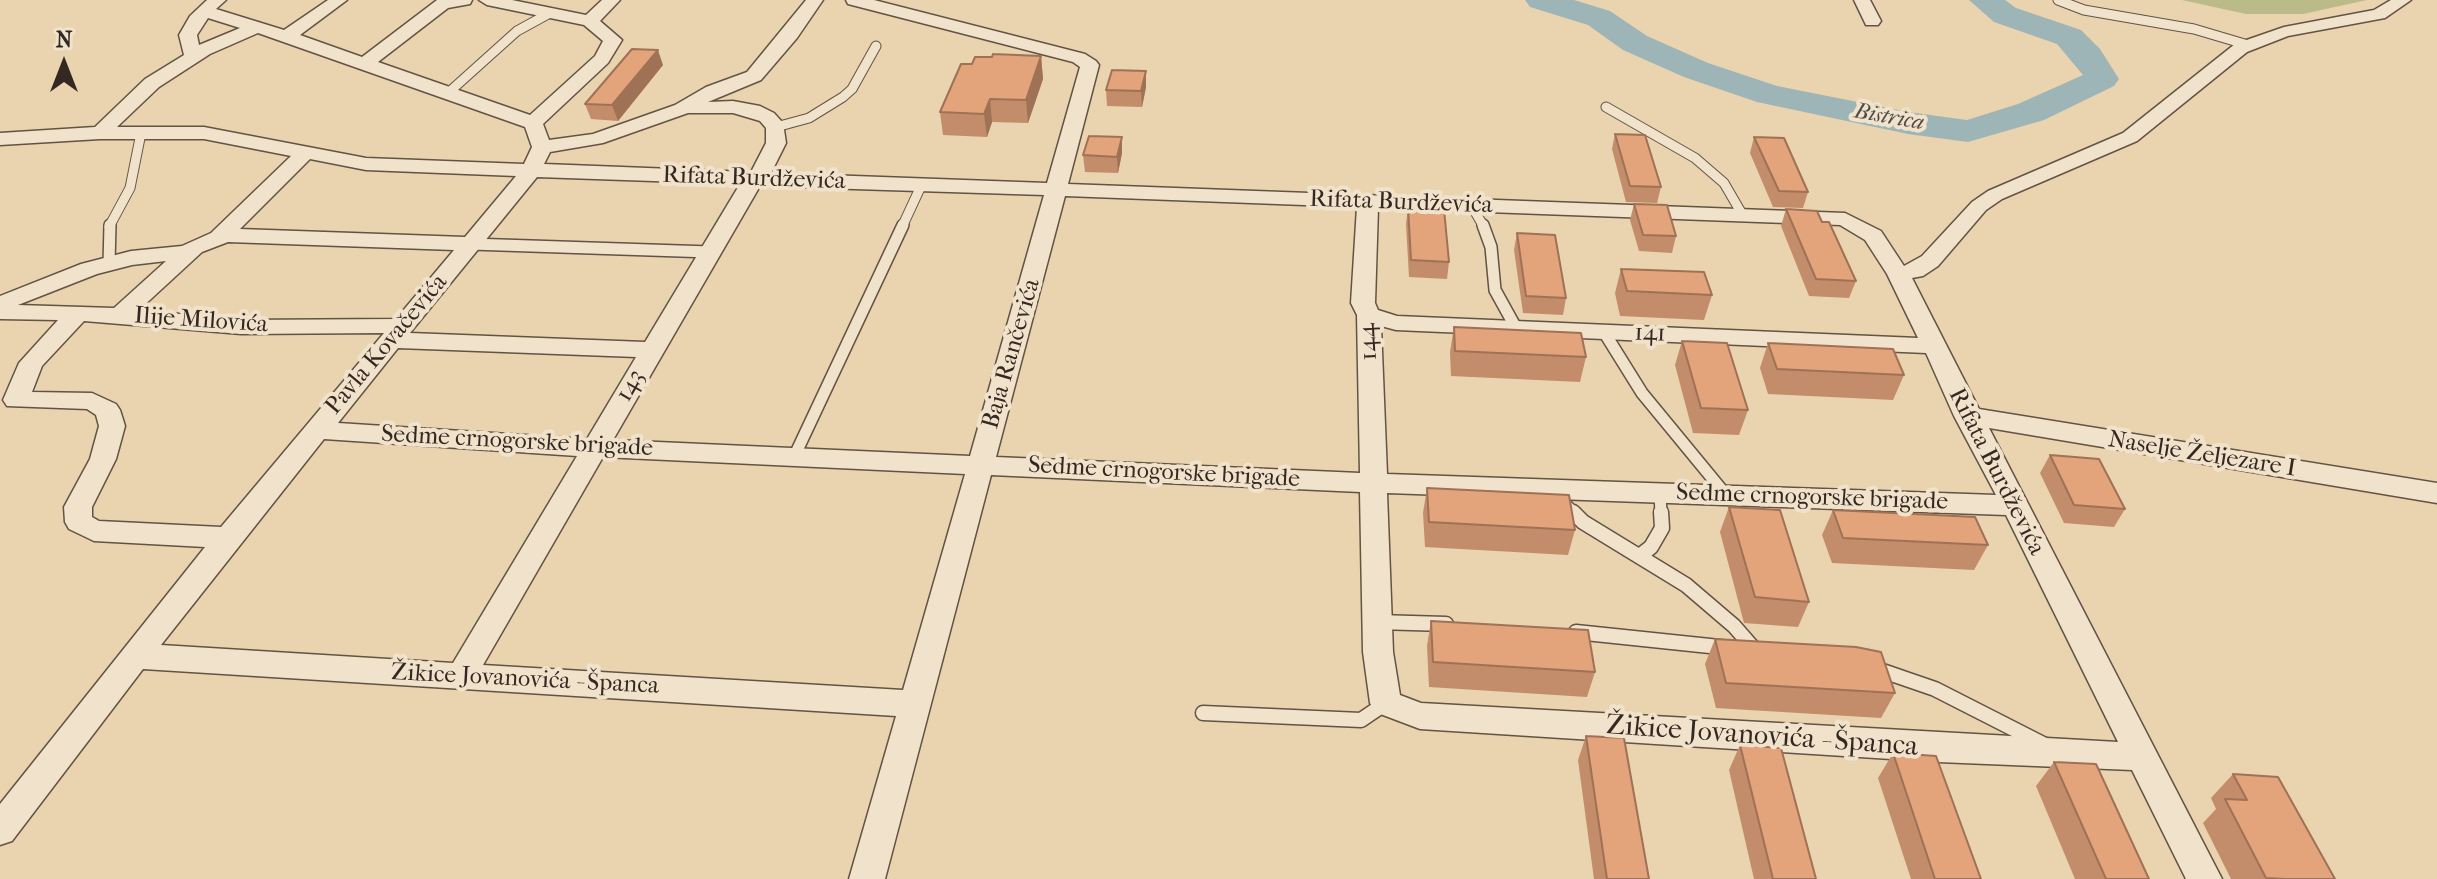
<!DOCTYPE html>
<html>
<head>
<meta charset="utf-8">
<style>
	body { margin:0 }
	#map { position:relative; width:2437px; height:879px; overflow:hidden; background:#ead3af; font-family:"IM FELL French Canon",serif }
	canvas { display:block }
	.north { position:absolute; left:24px; top:24px; width:80px; height:80px; -webkit-text-stroke:6px #f1e2cb; paint-order:stroke; rotate:0deg; font-size:22px; font-weight:700; line-height:32px; text-align:center; color:#342822 }
	.north::after { content:''; display:block; margin:auto; width:28px; height:36px; background:#342822; clip-path:polygon(50% 0,100% 100%,50% 72%,0 100%) }
</style>
</head>
<body>
<div id="map">
<canvas width="2437" height="879"></canvas>
<div class="north">N</div>
</div>
<script>
const g = document.querySelector('canvas').getContext('2d');
g.lineJoin = 'round';
function paint(path, color) {
  g.fillStyle = color;
  g.fill(path, 'evenodd');
}
function poly(rows) {
  const path = new Path2D();
  for (const r of rows) {
    path.moveTo(r[0], r[1]);
    for (let i = 2; i < r.length; i += 2) path.lineTo(r[i], r[i + 1]);
  }
  return path;
}
function trace(path, color, width, dash) {
  g.strokeStyle = color;
  g.lineWidth = width;
  g.lineCap = dash ? 'butt' : 'round';
  g.setLineDash(dash || []);
  g.stroke(path);
}
function write(font, color, halo, rows, align = 'center') {
  g.font = font + ' "IM FELL French Canon",serif';
  g.lineWidth = 8;
  g.setLineDash([]);
  g.textBaseline = 'middle';
  g.strokeStyle = halo;
  g.fillStyle = color;
  for (const [text, x, y, turn = 0] of rows) {
    g.save();
    g.translate(x, y);
    g.rotate((+turn || 0) * Math.PI / 180);
    g.textAlign = isNaN(turn) ? turn : align;
    if (halo) g.strokeText(text, 0, 0);
    g.fillText(text, 0, 0);
    g.restore();
  }
}
paint(poly([
	[2182,0,2367,0,2303,14,2246,14]
]), '#babb88');
paint(poly([
	[1525,0,1574,0,1610,11,1647,36,1708,63,1777,86,1908,112,1967,120,2018,104,2083,75,2057,44,1994,22,1969,0,2005,0,2016,8,2081,30,2100,49,2119,79,2114,86,2044,120,1968,142,1908,134,1757,102,1684,77,1623,50,1588,25,1530,7,1525,0]
]), '#9db5b7');
const serviceFar2 = poly([
	[2058,0,2084,10,2194,29,2248,45],
	[448,93,517,31,548,14],
	[1606,107,1695,158,1724,183,1742,214],
	[776,127,809,118,843,97,852,89,876,46],
	[1471,205,1484,227],
	[109,227,130,188,141,133],
	[902,227,921,186]
]);
const serviceFar1 = poly([
	[1483,225,1491,247,1495,290,1516,328],
	[471,244,710,252],
	[109,264,110,225],
	[1604,332,1642,393,1726,495],
	[794,457,903,225],
	[1660,493,1661,514],
	[1563,502,1575,514]
]);
const service = poly([
	[1573,512,1583,522,1686,585,1734,626,1755,650],
	[1641,555,1651,547,1662,528,1661,512],
	[1377,622,1446,624],
	[1576,632,1729,648],
	[1874,668,1935,689,2043,744],
	[1203,713,1361,720,1386,703]
]);
const minor = poly([
	[207,0,226,0,216,9,284,30,328,0,347,0,300,35,362,57,437,0,472,0,470,4,448,8,378,62,530,115,595,56,603,41,584,25,487,5,479,0,512,0,586,15,602,0,620,0,600,21,622,40,608,63,543,124,549,140,593,134,675,105,706,87,747,72,806,0,823,0,797,38,761,80,708,102,733,101,760,106,774,113,783,123,786,143,771,173,1047,183,1080,67,1073,62,848,4,846,0,874,0,1085,54,1096,61,1099,65,1068,184,1845,213,1881,231,1904,266,1922,256,1972,202,1988,191,2123,133,2235,44,2284,27,2374,10,2391,0,2411,0,2385,18,2288,36,2247,52,2137,141,2002,199,1986,210,1938,266,1923,276,1912,278,1979,409,2437,483,2437,503,1989,428,2222,879,2186,879,2132,770,1938,762,1420,729,1375,712,1370,703,1363,652,1360,492,991,475,885,879,849,879,896,716,143,669,12,841,0,845,0,804,205,547,94,541,69,529,65,522,64,507,90,459,99,426,96,415,87,409,7,406,3,400,19,363,58,320,0,319,0,296,81,264,131,251,182,246,211,233,291,156,204,139,100,139,0,145,0,133,95,127,145,79,184,55,179,35,190,16,207,0],
	[208,18,240,28,199,45,197,35,208,18],
	[258,33,525,127,532,147,524,164,366,158,204,127,117,127,159,87,210,54,258,33],
	[688,113,733,113,760,121,766,128,766,143,751,172,544,164,550,152,603,143,688,113],
	[310,159,366,170,516,176,465,237,240,229,310,159],
	[537,177,740,184,645,342,410,333,537,177],
	[760,186,1044,195,970,456,613,440,760,186],
	[1065,196,1357,207,1351,303,1357,315,1360,473,996,457,1065,196],
	[1378,208,1840,225,1865,240,1887,274,1918,338,1397,316,1378,310,1375,303,1378,208],
	[228,242,454,250,396,319,241,320,139,310,202,252,228,242],
	[166,261,114,308,18,305,97,274,132,265,166,261],
	[84,321,241,334,384,333,221,527,99,521,92,517,92,507,116,459,125,426,120,410,116,404,92,393,32,392,42,366,84,321],
	[1381,326,1396,330,1926,353,1954,416,1996,495,1387,474,1381,326],
	[398,348,636,357,587,439,338,423,398,348],
	[324,439,577,456,453,663,161,645,324,439],
	[603,457,965,474,903,690,483,665,603,457],
	[1387,493,2006,515,2118,742,1421,703,1400,695,1393,652,1387,493],
	[1854,0,1870,0,1881,21,1878,25,1866,25,1854,0]
]);
trace(serviceFar2, '#625345', 11);
trace(serviceFar1, '#625345', 14);
trace(service, '#625345', 17);
trace(minor, '#625345', 3);
trace(serviceFar2, '#f1e2cb', 9);
trace(serviceFar1, '#f1e2cb', 11);
trace(service, '#f1e2cb', 14);
paint(minor, '#f1e2cb');
paint(poly([
	[1041,56,1043,79,1028,123,992,122,987,137,943,135,940,112,972,64,992,57],
	[663,65,618,121,591,119,585,104],
	[1146,87,1142,107,1107,106,1106,90],
	[1615,134,1661,187,1657,203,1626,202,1612,149],
	[1754,137,1808,192,1803,208,1773,207,1750,153],
	[1122,153,1118,173,1085,172,1083,155],
	[1634,204,1676,236,1672,253,1639,251,1630,220],
	[1408,207,1449,262,1447,279,1409,277,1406,224],
	[1786,209,1856,281,1849,298,1809,296,1781,226],
	[1517,233,1566,298,1563,315,1523,313,1514,250],
	[1621,269,1712,295,1704,320,1620,316,1615,293],
	[1454,327,1586,357,1580,382,1451,376,1450,352],
	[1682,341,1748,410,1739,435,1693,433,1675,365],
	[1768,343,1904,375,1893,400,1768,394,1760,368],
	[2050,455,2125,509,2114,527,2064,523,2040,473],
	[1427,488,1575,530,1568,555,1425,547,1423,513],
	[1729,507,1809,602,1798,627,1744,623,1720,532],
	[1833,510,1988,545,1974,570,1832,563,1822,535],
	[1431,621,1595,672,1587,697,1429,687,1427,646],
	[1715,639,1895,693,1881,718,1716,708,1705,664],
	[1586,736,1649,879,1594,879,1578,760],
	[1740,745,1816,879,1754,879,1729,770],
	[1893,753,1981,879,1911,879,1878,778],
	[2054,762,2149,879,2075,879,2036,786],
	[2233,774,2335,879,2231,879,2203,823,2216,809,2211,798]
]), '#c38c6a');
paint(poly([
	[658,50,663,65,618,121,612,105],
	[1041,56,1043,79,1028,123,1026,100],
	[1146,71,1146,87,1142,107,1141,91],
	[990,99,992,122,987,137,984,114],
	[1122,137,1122,153,1118,173,1117,157]
]), '#9f7256');
const building = poly([
	[632,49,658,50,612,105,585,104,632,49],
	[993,54,1041,56,1026,100,990,99,984,114,940,112,961,64,972,64,975,57,992,57,993,54],
	[1112,70,1146,71,1141,91,1106,90,1112,70],
	[1615,134,1645,135,1661,187,1630,186,1615,134],
	[1089,136,1122,137,1117,157,1083,155,1089,136],
	[1754,137,1784,138,1808,192,1779,191,1754,137],
	[1634,204,1667,205,1676,236,1643,235,1634,204],
	[1408,207,1444,209,1449,262,1411,260,1408,207],
	[1786,209,1817,211,1822,222,1829,222,1856,281,1816,279,1786,209],
	[1517,233,1555,235,1566,298,1526,296,1517,233],
	[1621,269,1704,272,1712,295,1627,291,1621,269],
	[1454,327,1581,333,1586,357,1455,351,1454,327],
	[1682,341,1727,343,1748,410,1701,408,1682,341],
	[1768,343,1893,349,1904,375,1777,369,1768,343],
	[2050,455,2099,459,2125,509,2074,505,2050,455],
	[1427,488,1569,495,1575,530,1429,522,1427,488],
	[1729,507,1780,510,1809,602,1755,597,1729,507],
	[1833,510,1975,517,1988,545,1843,538,1833,510],
	[1431,621,1588,630,1595,672,1433,662,1431,621],
	[1715,639,1856,647,1881,652,1895,693,1726,683,1715,639],
	[1586,736,1624,738,1649,879,1607,879,1586,736],
	[1740,745,1781,748,1816,879,1773,879,1740,745],
	[1893,753,1936,756,1981,879,1935,879,1893,753],
	[2054,762,2096,764,2149,879,2106,879,2054,762],
	[2233,774,2278,777,2335,879,2284,879,2266,878,2225,799,2247,800,2233,774]
]);
paint(building, '#e3a37b');
trace(building, '#9f7256', 2);
write('italic 22px', '#4e4b47', '#f1e2cb', [
	["Bistrica",1889,118,10]
]);
write('24px', '#342822', '#f1e2cb', [
	["Rifata Burdževića",754,179,2],
	["Rifata Burdževića",1401,203,2],
	["Ilije Milovića",201,321,4],
	["141",1650,334,2],
	["144",1369,342,-93],
	["Pavla Kovačevića",387,345,-50],
	["Baja Rančevića",1012,354,-74],
	["143",631,386,-60],
	["Sedme crnogorske brigade",517,442,3],
	["Naselje Željezare I",2202,455,9],
	["Rifata Burdževića",1996,472,63],
	["Sedme crnogorske brigade",1164,473,3],
	["Sedme crnogorske brigade",1812,498,2],
	["Žikice Jovanovića - Španca",525,680,3]
]);
write('28px', '#342822', '#f1e2cb', [
	["Žikice Jovanovića - Španca",1762,737,4]
]);
</script>
</body>
</html>
